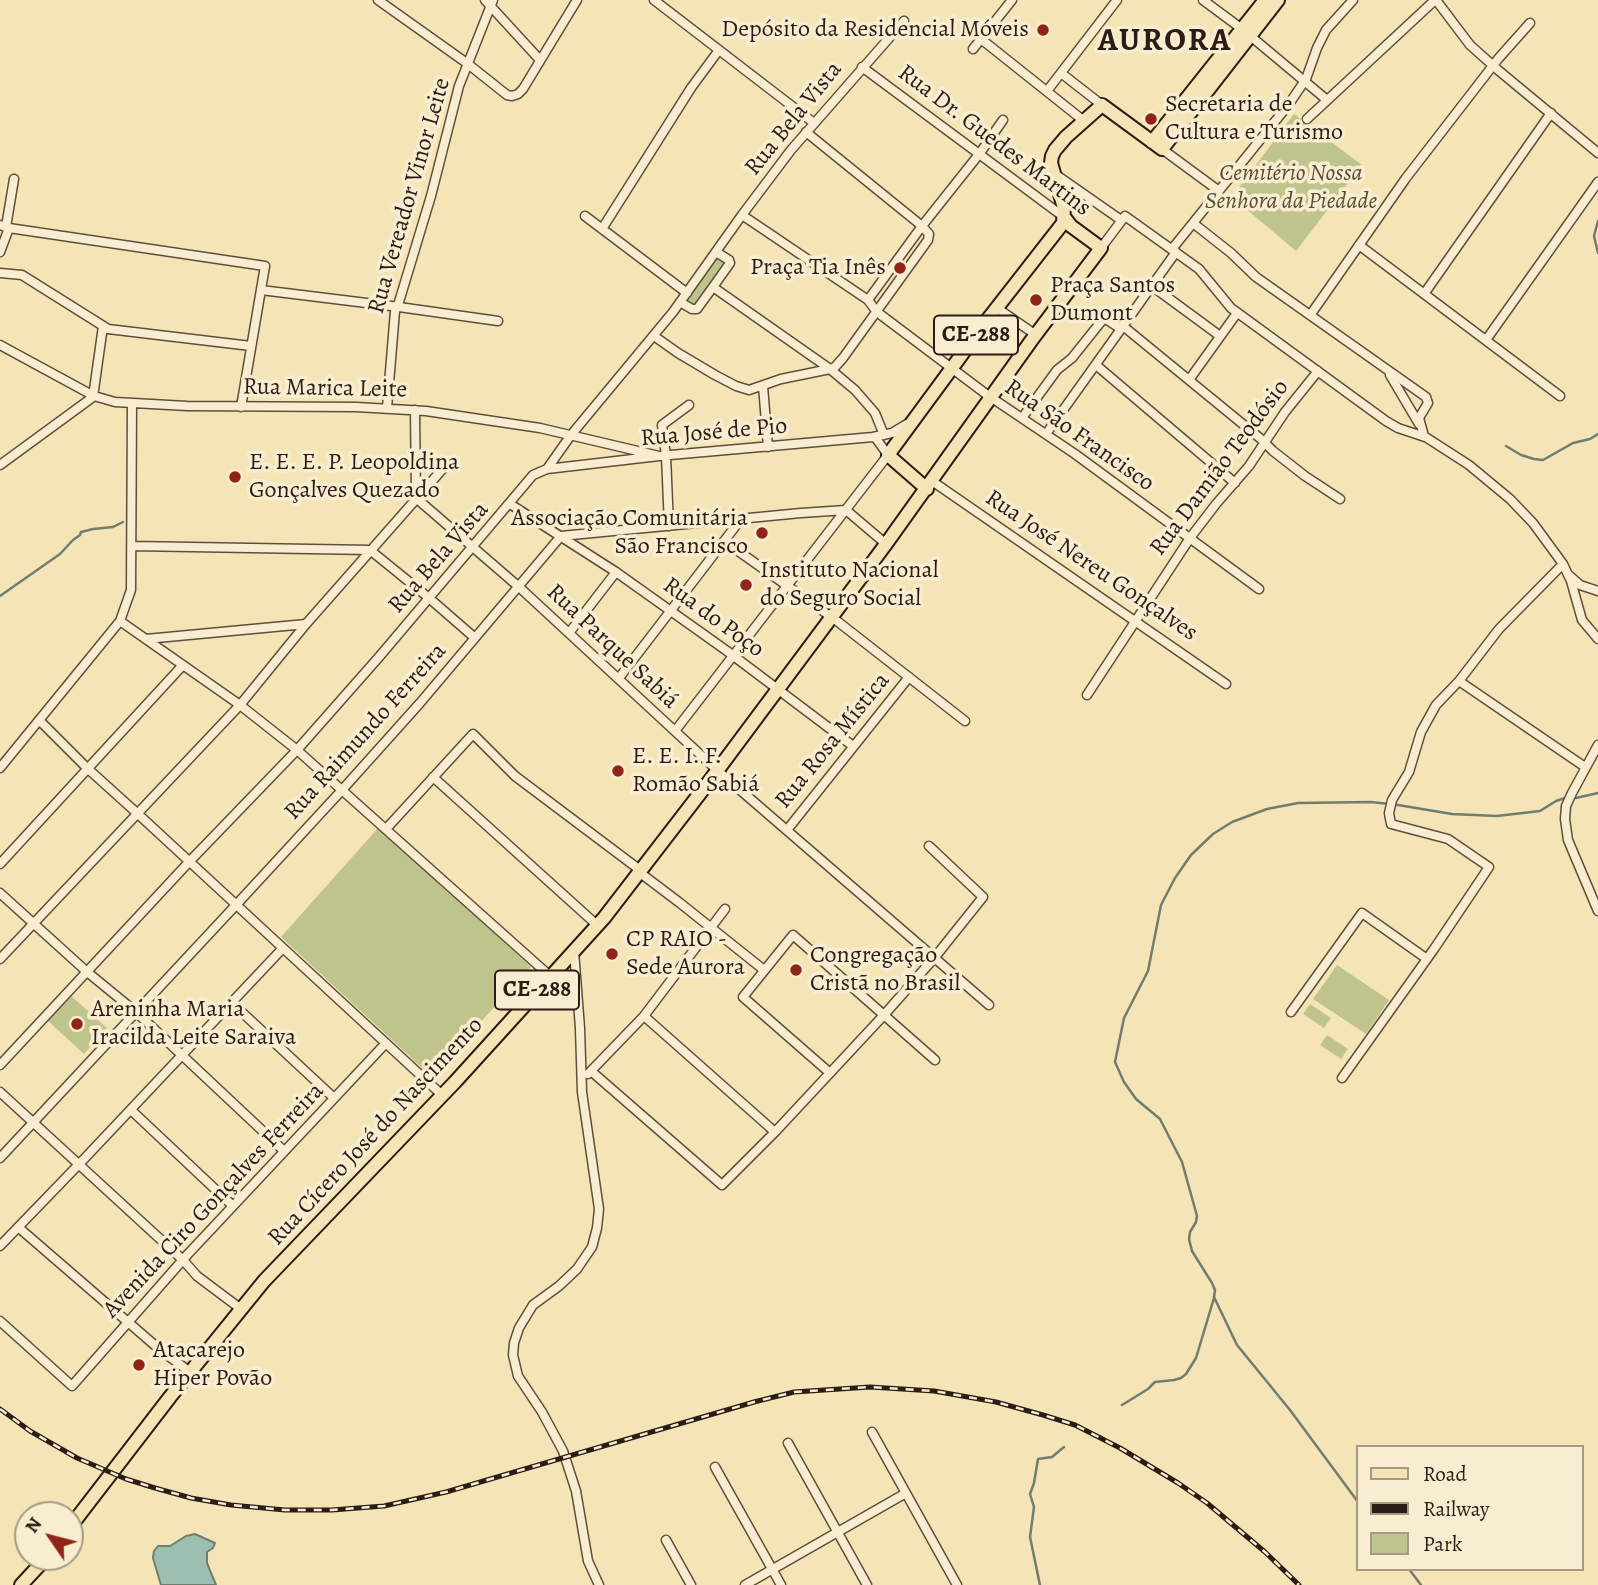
<!DOCTYPE html>
<html>
<head>
<meta charset="utf-8">
<style>
	body { margin:0 }
	#map { position:relative; width:1598px; height:1585px; overflow:hidden; background:#f5e4b6; font-family:Alegreya,serif }
	canvas { display:block }
	.legend { position:absolute; left:1356px; top:1445px; width:228px; height:126px; box-sizing:border-box; background:#f8edd0; border:2px solid #a69a85; margin:0; padding:9px 12px; list-style:none; font-size:21px; color:#2b1d15 }
	.legend li { display:flex; align-items:center; gap:14px; height:35px }
	.legend b { width:35px; border:2px solid #a69a85 }
	.north { position:absolute; left:14px; top:1501px; width:70px; height:70px; box-sizing:border-box; background:#f8edd0; border:2px solid #a69a85; border-radius:50%; rotate:305deg; font-size:19px; font-weight:700; line-height:28px; text-align:center; color:#2b1d15 }
	.north::after { content:''; display:block; margin:auto; width:24px; height:32px; background:#8f2418; clip-path:polygon(50% 0,100% 100%,50% 72%,0 100%) }
</style>
</head>
<body>
<div id="map">
<canvas width="1598" height="1585"></canvas>
<ul class="legend">
<li><b style="height:9px;background:#f5e4b6"></b>Road</li>
<li><b style="height:9px;background:#2b1d15"></b>Railway</li>
<li><b style="height:19px;background:#bfc38c"></b>Park</li>
</ul>
<div class="north">N</div>
</div>
<script>
const g = document.querySelector('canvas').getContext('2d');
g.lineJoin = 'round';
function paint(path, color) {
  g.fillStyle = color;
  g.fill(path, 'evenodd');
}
function poly(rows) {
  const path = new Path2D();
  for (const r of rows) {
    path.moveTo(r[0], r[1]);
    for (let i = 2; i < r.length; i += 2) path.lineTo(r[i], r[i + 1]);
  }
  return path;
}
function trace(path, color, width, dash) {
  g.strokeStyle = color;
  g.lineWidth = width;
  g.lineCap = dash ? 'butt' : 'round';
  g.setLineDash(dash || []);
  g.stroke(path);
}
function write(font, color, halo, rows, align = 'center') {
  g.font = font + ' Alegreya,serif';
  g.lineWidth = 7;
  g.setLineDash([]);
  g.textBaseline = 'middle';
  g.strokeStyle = halo;
  g.fillStyle = color;
  for (const [text, x, y, turn = 0] of rows) {
    g.save();
    g.translate(x, y);
    g.rotate((+turn || 0) * Math.PI / 180);
    g.textAlign = isNaN(turn) ? turn : align;
    if (halo) g.strokeText(text, 0, 0);
    g.fillText(text, 0, 0);
    g.restore();
  }
}
paint(poly([
	[1294,114,1362,165,1296,251,1232,197],
	[716,256,726,262,694,306,685,302,687,296],
	[379,827,531,967,431,1076,281,937],
	[1337,965,1389,1000,1366,1034,1313,999],
	[70,995,107,1028,84,1054,47,1020],
	[1310,1004,1331,1018,1324,1028,1303,1014],
	[1327,1035,1348,1049,1341,1059,1320,1045]
]), '#bfc38c');
const water = poly([
	[195,1534,215,1543,213,1548,207,1552,207,1563,216,1585,161,1585,153,1558,154,1551,158,1546,170,1546,186,1536,195,1534]
]);
paint(water, '#9cbfaf');
trace(water, '#6f7e71', 2);
trace(poly([
	[1598,221,1594,236,1598,253],
	[1506,446,1521,455,1534,459,1543,460,1573,443,1590,439,1598,434],
	[0,596,60,554,73,540,80,535,81,532,93,529,113,527,123,522],
	[1576,798,1598,793],
	[1122,1405,1148,1389,1155,1382,1174,1380,1181,1378,1186,1374,1196,1358,1214,1298],
	[1358,1502,1290,1410,1237,1345,1214,1297,1215,1290,1212,1283,1192,1251,1189,1239,1190,1232,1196,1222,1197,1216,1182,1162,1160,1119,1136,1099,1124,1082,1115,1062,1124,1018,1148,971,1161,905,1175,878,1191,855,1213,834,1232,822,1267,809,1298,803,1371,802,1398,805,1452,814,1497,816,1540,811,1556,801,1565,798],
	[1409,1569,1421,1585],
	[1040,1585,1030,1537,1034,1507,1030,1494,1034,1483,1038,1459,1052,1457,1064,1447]
]), '#6f7e71', 2.5);
const street = poly([
	[378,0,468,64,507,95,512,96,518,94,523,89,577,0],
	[485,0,540,60],
	[654,0,814,123],
	[1203,0,1242,29,1327,100],
	[1436,0,1470,45,1498,70,1598,153],
	[981,39,1084,121],
	[973,49,1012,0],
	[862,67,1064,217],
	[1061,73,1102,105],
	[1047,91,1117,0],
	[1307,119,1435,0],
	[1162,149,1219,191],
	[1055,174,1121,220],
	[742,215,868,300,877,312,986,394,1075,454,1259,589],
	[585,216,687,293],
	[1193,223,1231,253,1256,277,1426,397,1428,403,1419,418,1424,436,1469,465,1510,499,1533,523,1563,564,1571,581,1582,620,1598,639],
	[0,225,9,228,265,266,241,407],
	[6,227,14,179],
	[602,229,691,88,719,50],
	[1359,245,1560,396],
	[1101,248,1125,216,1199,269,1231,308,1386,421,1398,428,1425,437],
	[1172,249,1289,104,1306,79,1317,48,1326,30,1353,0],
	[0,252,9,228],
	[0,273,22,275,108,329,251,346],
	[1152,286,1220,336],
	[713,287,830,369,855,390,875,413,884,435],
	[261,290,399,307,498,321],
	[1424,294,1551,113],
	[868,300,922,226,980,153,1003,120],
	[680,302,692,309,697,309,713,287,730,263,729,260,716,252],
	[997,308,1036,335],
	[1311,314,1406,178,1498,59,1530,23],
	[1123,326,1261,439,1273,451,1305,476,1340,499],
	[654,336,678,353,715,375,736,386,749,390,781,379,830,369,835,367,843,358,928,240,929,234,922,226,806,132],
	[1486,340,1598,182],
	[0,345,94,396,115,402,187,406,356,407,426,411,540,428,659,456],
	[1096,365,1235,483],
	[1390,375,1419,424],
	[1189,380,1237,313],
	[763,386,768,447],
	[387,408,395,311,399,302,431,196,459,86,493,0],
	[415,410,416,498],
	[1022,418,1057,370,1072,358,1104,318,1121,329],
	[1046,434,1176,252],
	[0,465,93,397,103,326],
	[547,469,659,456,873,437,892,433,907,424],
	[932,481,1226,684],
	[416,498,519,587,717,770,989,1005],
	[510,504,616,572,727,651,853,746],
	[669,526,666,456,662,425,689,405],
	[724,541,837,621,965,721],
	[132,546,370,550,429,598,475,638],
	[1570,576,1580,585,1598,591],
	[120,621,240,705,297,750,550,976],
	[569,633,616,572],
	[146,639,306,624],
	[619,678,741,519],
	[1459,681,1585,767],
	[1087,695,1190,538,1216,504,1249,466,1285,412,1318,371],
	[39,720,87,768,138,814,442,1095],
	[675,731,888,455,875,437],
	[1598,745,1572,793,1566,806,1565,819,1568,840,1598,911],
	[0,768,120,621,131,590,132,403],
	[433,777,597,925],
	[386,829,473,734,515,776,640,870],
	[787,830,909,677],
	[0,864,183,665],
	[639,872,680,903,764,970],
	[0,893,86,971,136,1012,284,1151],
	[574,951,580,1028,582,1092,599,1209,597,1228,592,1247,577,1269,559,1286,533,1305,519,1328,514,1343,513,1355,518,1376,542,1412,563,1451,576,1491,588,1561,599,1585],
	[0,959,240,705,306,624,447,464],
	[232,1003,334,1098],
	[1291,1012,1362,913,1427,959],
	[644,1016,775,1132],
	[0,1065,189,862,297,750,379,657,533,475,547,469,571,435,673,312,742,215,791,150,904,21],
	[591,1071,722,1185,775,1132,884,1015,935,957,983,897,929,846],
	[830,1073,743,997,793,935,935,1060],
	[588,1074,644,1016,725,909],
	[1342,1078,1434,949,1489,867,1448,839,1391,824,1389,813,1392,800,1409,772,1421,732,1436,705,1459,681,1499,629,1563,564],
	[0,1092,183,1260,197,1276,241,1309],
	[131,1110,233,1206],
	[0,1158,236,905,342,790,420,703,561,536,801,513,846,510,886,544],
	[18,1227,158,1348,190,1372],
	[0,1246,84,1159,283,948],
	[0,1321,72,1386,188,1254,386,1043],
	[872,1432,957,1585],
	[788,1443,867,1585],
	[715,1467,781,1585],
	[666,1540,691,1585],
	[745,1585,906,1493]
]);
const primary = poly([
	[1152,142,1265,0],
	[927,489,888,455,985,323,1063,223,1064,208,1051,163,1052,156,1055,150,1066,137,1102,105,1162,149,1278,0],
	[70,1527,170,1397,264,1281,455,1082,604,918,711,779,886,544,1031,341,1101,248,1071,226,1064,217],
	[21,1585,47,1557]
]);
trace(street, '#5e4f3d', 11);
trace(primary, '#2b1d15', 16);
trace(street, '#f8edd0', 8);
trace(primary, '#f5e4b6', 12);
const rail = poly([
	[0,1409,30,1431,77,1458,126,1479,155,1488,191,1498,231,1505,285,1510,332,1510,384,1506,446,1492,754,1402,794,1392,870,1387,934,1391,996,1402,1043,1415,1075,1425,1120,1448,1178,1483,1207,1503,1265,1552,1299,1585]
]);
trace(rail, '#2b1d15', 5);
trace(rail, '#f8edd0', 2.5, [8]);
for (const [x, y, r, color] of [
	[1043,30,7,"#8f2418"],
	[1151,119,7,"#8f2418"],
	[900,268,7,"#8f2418"],
	[1036,300,7,"#8f2418"],
	[235,477,7,"#8f2418"],
	[762,533,7,"#8f2418"],
	[746,585,7,"#8f2418"],
	[618,771,7,"#8f2418"],
	[612,954,7,"#8f2418"],
	[796,970,7,"#8f2418"],
	[77,1024,7,"#8f2418"],
	[139,1365,7,"#8f2418"]
]) {
  const dot = new Path2D();
  dot.arc(x, y, r, 0, 2 * Math.PI);
  g.fillStyle = color;
  g.fill(dot);
  trace(dot, '#f8edd0', 2.5);
}
for (const [x, y, w] of [
	[976,335,84],
	[537,990,84]
]) {
  const box = new Path2D();
  box.roundRect(x - w / 2, y - 19.5, w, 39, 5);
  g.fillStyle = '#f8edd0';
  g.fill(box);
  trace(box, '#2b1d15', 2);
}
write('bold 23px', '#2b1d15', null, [
	["CE-288",976,335],
	["CE-288",537,990]
]);
write('24px', '#2b1d15', '#f8edd0', [
	["Depósito da Residencial Móveis",1029,30,"right"],
	["Secretaria de",1165,105],
	["Cultura e Turismo",1165,133],
	["Praça Tia Inês",886,268,"right"],
	["Praça Santos",1050,286],
	["Dumont",1050,314],
	["E. E. E. P. Leopoldina",249,463],
	["Gonçalves Quezado",249,491],
	["Associação Comunitária",748,519,"right"],
	["São Francisco",748,547,"right"],
	["Instituto Nacional",760,571],
	["do Seguro Social",760,599],
	["E. E. I. F.",632,757],
	["Romão Sabiá",632,785],
	["CP RAIO -",626,940],
	["Sede Aurora",626,968],
	["Congregação",810,956],
	["Cristã no Brasil",810,984],
	["Areninha Maria",91,1010],
	["Iracilda Leite Saraiva",91,1038],
	["Atacarejo",153,1351],
	["Hiper Povão",153,1379]
], 'left');
write('24px', '#2b1d15', '#f8edd0', [
	["Rua Bela Vista",794,119,-51],
	["Rua Dr. Guedes Martins",994,141,37],
	["Rua Vereador Vinor Leite",410,196,-74],
	["Rua Marica Leite",325,389,1],
	["Rua José de Pio",714,433,-5],
	["Rua São Francisco",1079,436,35],
	["Rua Damião Teodósio",1220,468,-53],
	["Rua Bela Vista",439,558,-49],
	["Rua José Nereu Gonçalves",1091,566,34],
	["Rua do Poço",713,618,36],
	["Rua Parque Sabiá",612,647,43],
	["Rua Raimundo Ferreira",366,732,-48],
	["Rua Rosa Mística",833,741,-51],
	["Rua Cícero José do Nascimento",376,1132,-47],
	["Avenida Ciro Gonçalves Ferreira",214,1201,-47]
]);
write('italic 24px', '#574f39', '#f8edd0', [
	["Cemitério Nossa",1291,174],
	["Senhora da Piedade",1291,202]
]);
g.letterSpacing = '2px';
write('bold 32px', '#2b1d15', '#f8edd0', [
	["AURORA",1165,42]
]);
g.letterSpacing = '0px';
</script>
</body>
</html>
